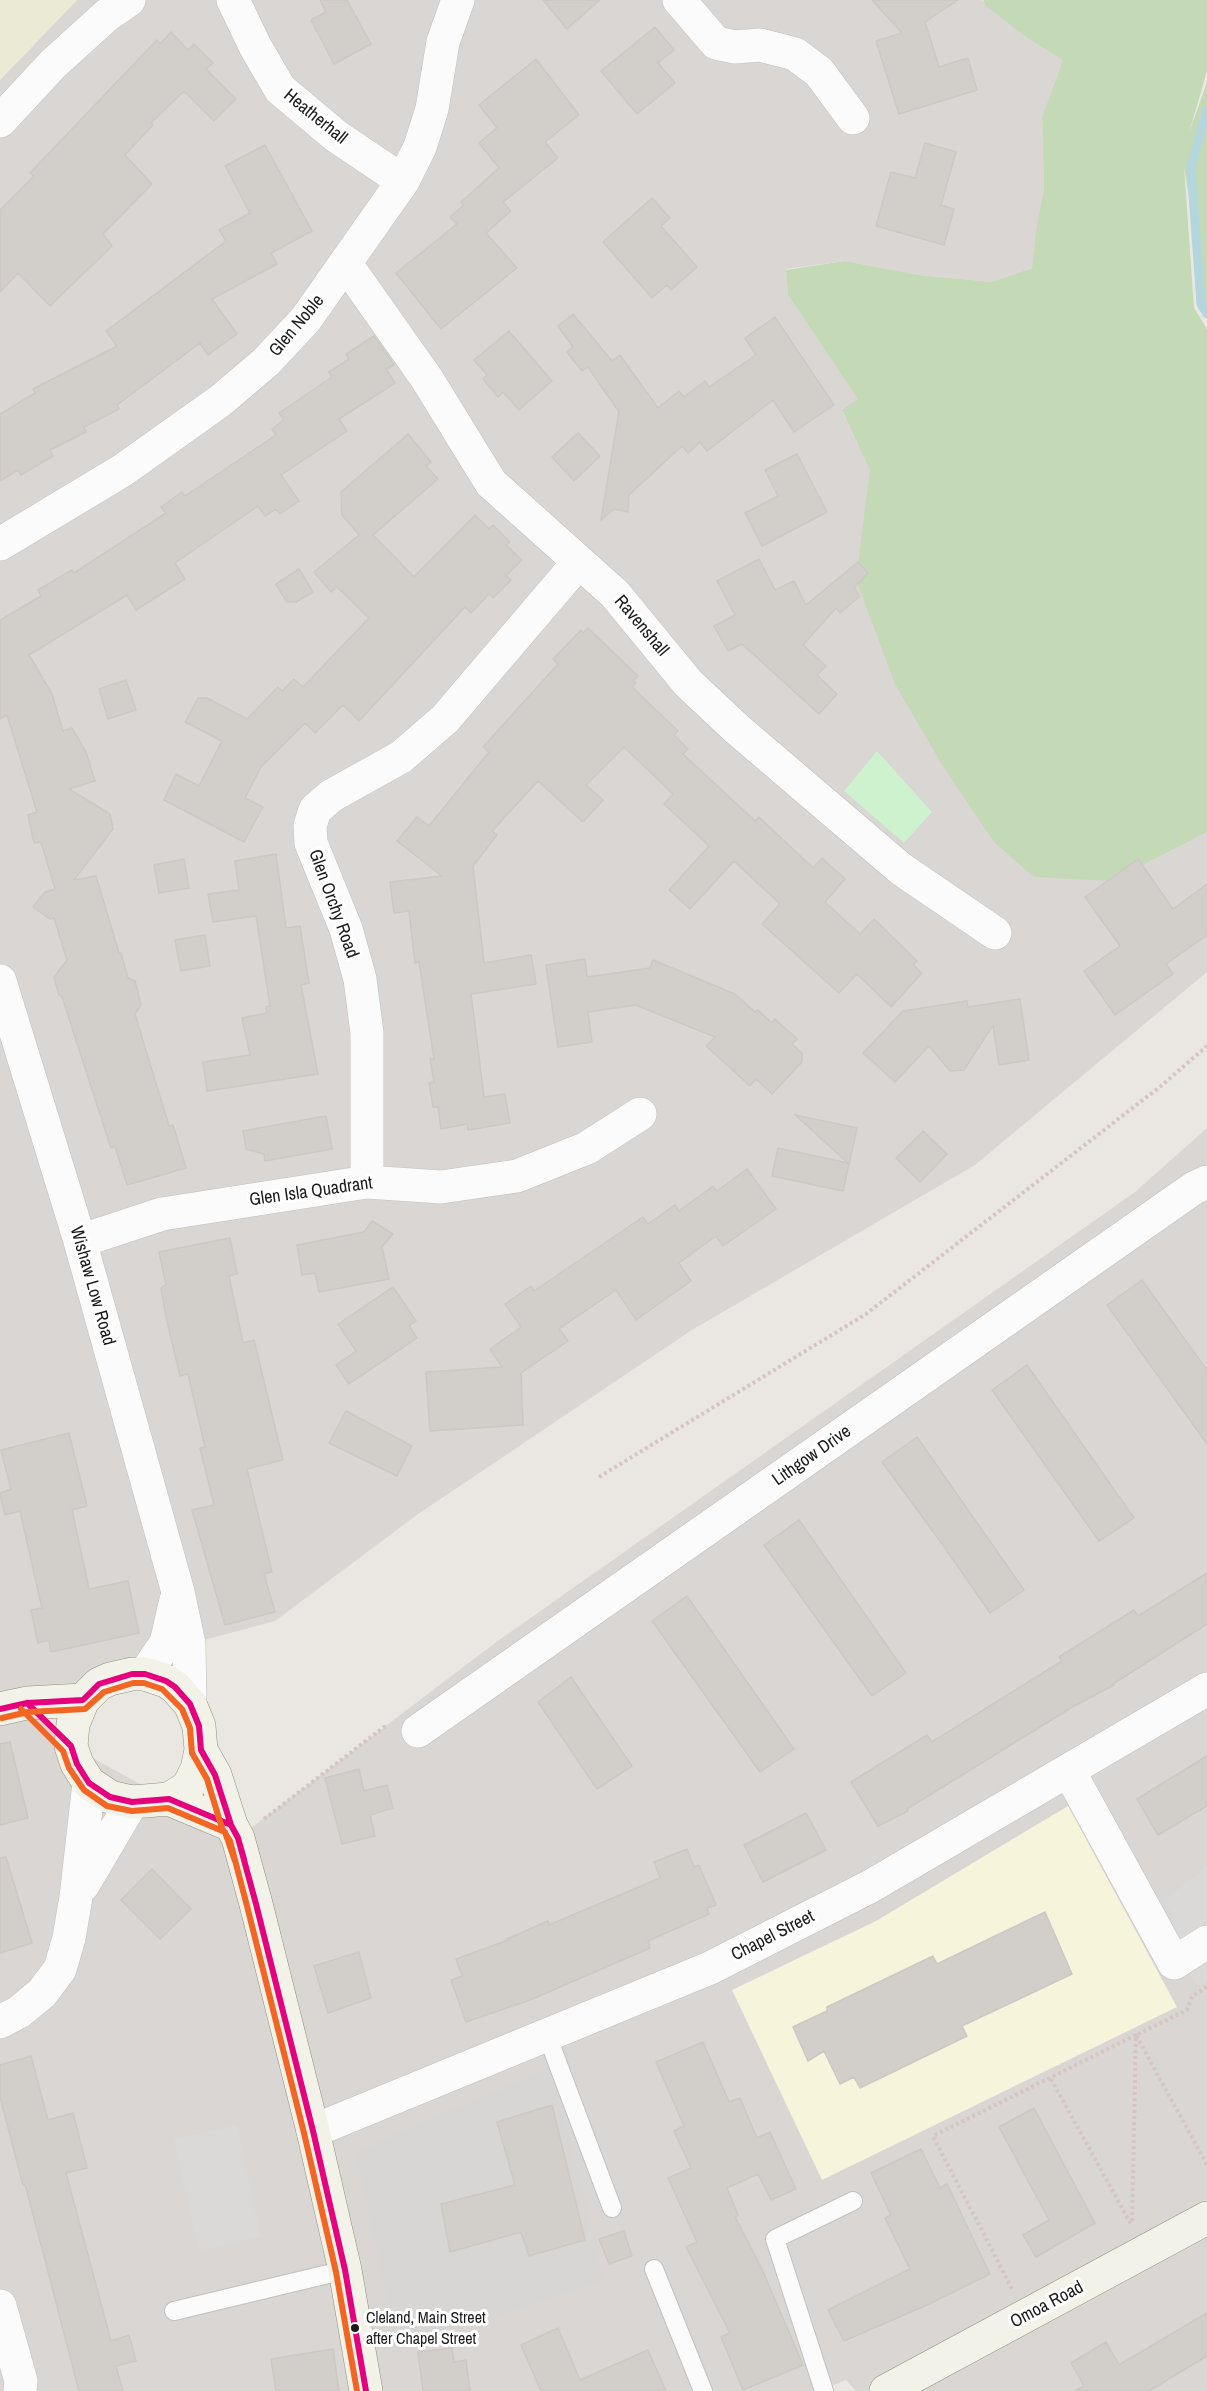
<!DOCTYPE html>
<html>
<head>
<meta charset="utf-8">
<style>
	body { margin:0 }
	canvas { display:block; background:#eae7e2 }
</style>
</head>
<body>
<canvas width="1207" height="2391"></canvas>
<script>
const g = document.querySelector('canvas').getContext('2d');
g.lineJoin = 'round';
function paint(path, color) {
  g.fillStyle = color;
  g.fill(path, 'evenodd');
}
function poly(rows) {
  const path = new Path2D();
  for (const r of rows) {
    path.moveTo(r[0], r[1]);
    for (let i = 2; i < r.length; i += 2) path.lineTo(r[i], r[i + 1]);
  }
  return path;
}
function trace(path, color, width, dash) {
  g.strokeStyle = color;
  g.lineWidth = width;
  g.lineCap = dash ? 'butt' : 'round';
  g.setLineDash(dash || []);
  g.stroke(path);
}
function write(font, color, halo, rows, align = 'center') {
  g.font = font + ' "Archivo Narrow",sans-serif';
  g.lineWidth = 6;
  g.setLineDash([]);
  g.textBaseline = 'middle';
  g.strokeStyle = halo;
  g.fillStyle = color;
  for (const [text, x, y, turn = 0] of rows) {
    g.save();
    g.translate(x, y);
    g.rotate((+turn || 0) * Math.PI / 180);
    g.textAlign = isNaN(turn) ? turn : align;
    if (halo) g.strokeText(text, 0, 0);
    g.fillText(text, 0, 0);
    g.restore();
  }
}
paint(poly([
	[77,0,981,0,1063,60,1042,117,1044,190,1032,268,992,282,919,275,845,261,786,269,788,295,859,399,842,411,871,470,856,579,1189,840,1207,832,1207,972,975,1165,692,1330,418,1514,275,1621,189,1644,145,1674,28,1703,71,1746,238,1838,495,1643,1135,1192,1207,1128,1207,2391,856,2391,846,2380,819,2391,0,2391,0,80]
]), '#d9d6d4');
paint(poly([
	[1068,1806,1177,2007,822,2180,732,1990,876,1921]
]), '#f6f4db');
paint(poly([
	[552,2068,603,2280,398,2350,357,2154,400,2132]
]), '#d8d6d4');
paint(poly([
	[0,0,77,0,0,80]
]), '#ebead4');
paint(poly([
	[983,0,1207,0,1207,71,1189,133,1207,82,1207,315,1201,304,1199,262,1184,166,1194,308,1207,329,1207,832,1111,881,1034,877,994,842,943,766,895,684,856,579,870,470,842,410,858,399,788,295,786,270,845,261,919,275,992,282,1032,268,1036,231,1044,190,1042,117,1063,60,1029,39,986,6]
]), '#c4d9b6');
paint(poly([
	[877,751,932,812,904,843,844,791]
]), '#cef2cd');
paint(poly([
	[1207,1866,1207,1981,1197,1987,1165,1925,1174,1918,1164,1901],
	[237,2125,261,2237,199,2251,174,2139]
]), '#dad9d7');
trace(poly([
	[1207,110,1191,167,1201,304,1207,314]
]), '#b4d7de', 9);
const building = poly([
	[320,0,347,0,371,44,334,64,311,20,326,12,320,0],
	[543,0,600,0,567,29,543,0],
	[872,0,958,0,925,22,939,67,968,58,977,90,899,114,876,41,902,33,872,0],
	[655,27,674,50,658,63,675,83,637,114,601,71,655,27],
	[171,32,188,50,194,44,213,63,206,69,236,99,214,121,184,91,151,123,153,125,125,155,152,184,103,234,112,246,50,306,18,273,0,292,0,210,34,176,30,173,131,67,157,40,160,44,171,32],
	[536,59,579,115,545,142,558,158,503,202,511,211,486,233,517,268,441,329,396,273,457,224,450,217,464,205,461,202,499,168,479,143,497,128,479,105,536,59],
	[925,143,956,152,941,205,954,209,944,245,876,226,891,172,915,178,925,143],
	[265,145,312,231,271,253,277,264,212,299,237,334,208,355,200,343,117,405,119,409,84,427,86,432,50,450,53,456,21,475,18,470,0,481,0,414,35,393,33,389,117,346,106,331,226,241,219,230,250,213,225,166,265,145],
	[652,198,670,218,661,226,697,267,671,290,667,285,652,298,603,242,652,198],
	[573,314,612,361,620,355,658,408,679,391,684,397,705,381,709,387,756,355,745,338,775,317,834,405,794,432,773,400,707,451,700,442,688,453,682,446,629,495,628,512,614,509,601,520,619,412,588,367,582,371,567,352,573,347,558,326,573,314],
	[509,331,552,381,519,410,503,392,498,397,483,379,487,375,474,360,509,331],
	[374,336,394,365,386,369,395,383,339,419,347,431,281,475,299,501,280,514,276,509,265,516,258,506,175,563,185,579,136,610,127,595,29,655,52,694,63,731,72,728,86,752,95,781,69,789,110,814,113,829,74,880,96,876,119,953,121,953,128,978,135,981,141,1005,135,1014,169,1126,173,1125,186,1168,127,1185,115,1146,111,1148,62,997,59,995,54,977,67,960,54,918,50,919,33,907,45,892,55,889,41,842,34,843,28,815,37,812,7,715,0,719,0,620,41,596,38,590,72,570,74,573,166,513,161,507,182,492,185,496,276,435,272,429,284,420,279,413,332,377,329,372,349,359,346,354,374,336],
	[578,433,600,456,574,481,552,457,578,433],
	[408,434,431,462,426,466,438,479,373,535,414,577,475,515,489,529,493,525,510,542,506,545,522,560,506,576,511,580,493,598,489,594,471,613,465,607,359,721,343,705,315,733,305,723,261,767,245,798,263,807,244,842,164,800,176,774,199,786,222,741,185,722,198,698,207,698,247,719,278,687,282,691,294,679,303,687,369,618,337,587,331,592,314,572,359,535,342,515,341,492,408,434],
	[797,454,827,512,762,546,745,513,778,496,765,470,797,454],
	[759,559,775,590,794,581,806,605,858,562,868,573,854,588,860,596,840,613,836,608,803,645,826,666,817,675,837,694,819,714,742,644,728,651,714,626,735,615,717,581,759,559],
	[299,569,313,592,296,602,287,602,276,584,299,569],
	[588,628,638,676,633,681,636,683,632,687,678,731,674,735,688,749,683,754,755,821,759,817,813,868,822,858,845,879,825,902,860,934,874,919,917,961,913,965,922,973,891,1007,857,974,839,993,762,924,780,904,734,861,690,909,669,890,709,846,664,804,673,794,624,747,586,785,603,800,583,822,538,781,492,831,497,835,473,866,484,963,531,955,536,984,471,994,484,1097,505,1094,510,1123,468,1130,467,1124,441,1129,438,1107,433,1107,429,1083,434,1082,430,1059,434,1059,419,962,415,963,409,911,394,913,390,882,442,876,397,841,417,817,429,826,489,752,483,747,558,664,553,659,581,630,583,633,588,628],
	[126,680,136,710,108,719,99,689,126,680],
	[276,854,286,928,300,926,309,983,301,985,318,1074,207,1091,203,1062,250,1055,242,1018,267,1013,266,1007,270,1006,256,916,213,922,208,894,239,890,235,861,276,854],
	[184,859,189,888,159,893,154,865,184,859],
	[1138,859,1173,909,1207,884,1207,935,1166,964,1173,974,1115,1015,1084,971,1120,946,1085,897,1138,859],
	[205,935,210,966,181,971,175,940,205,935],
	[585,959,587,977,650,968,653,960,735,994,755,1012,758,1010,772,1023,775,1019,797,1039,792,1044,802,1053,802,1062,772,1094,756,1079,750,1086,706,1046,715,1037,636,1005,588,1012,592,1042,558,1047,546,965,585,959],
	[1020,999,1029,1060,999,1065,993,1025,964,1070,950,1071,929,1046,895,1082,863,1053,903,1011,967,1001,968,1007,1020,999],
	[795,1115,857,1128,843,1191,772,1176,778,1148,848,1163,795,1115],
	[326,1116,332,1149,265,1161,264,1154,246,1149,243,1131,326,1116],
	[923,1131,947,1154,920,1182,896,1158,923,1131],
	[747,1169,776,1209,723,1246,716,1236,679,1263,691,1281,636,1320,616,1290,559,1329,568,1341,521,1373,523,1425,430,1431,426,1372,502,1367,490,1349,521,1327,505,1304,531,1286,534,1291,643,1217,648,1224,675,1205,679,1211,713,1186,717,1191,747,1169],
	[372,1221,393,1234,382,1247,389,1279,319,1292,315,1273,302,1275,297,1245,364,1232,372,1221],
	[230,1238,237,1274,229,1276,243,1343,254,1340,283,1460,247,1469,272,1572,264,1574,275,1612,225,1625,192,1510,214,1505,200,1448,205,1447,188,1374,180,1376,166,1317,161,1288,166,1285,159,1252,230,1238],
	[1142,1280,1207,1370,1207,1444,1107,1305,1142,1280],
	[393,1287,416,1321,409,1326,417,1338,349,1384,336,1365,356,1351,338,1324,393,1287],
	[1027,1365,1134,1518,1099,1541,992,1390,1027,1365],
	[346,1411,412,1446,397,1476,329,1443,346,1411],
	[69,1433,87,1506,72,1510,89,1589,128,1581,139,1633,51,1652,49,1640,38,1643,31,1610,42,1608,20,1511,5,1515,0,1495,0,1493,11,1489,1,1450,69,1433],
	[917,1437,1024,1590,990,1613,945,1548,882,1462,917,1437],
	[799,1520,906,1673,872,1696,764,1545,799,1520],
	[1207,1573,1207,1624,1113,1684,1114,1685,1074,1706,907,1809,908,1811,878,1826,851,1782,927,1735,932,1742,1062,1661,1059,1657,1134,1610,1138,1616,1207,1573],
	[687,1596,794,1749,760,1772,652,1621,687,1596],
	[571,1677,632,1766,597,1789,538,1702,571,1677],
	[10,1742,28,1818,0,1825,0,1744,10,1742],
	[1207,1756,1207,1806,1158,1835,1137,1799,1207,1756],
	[359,1769,364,1791,387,1785,393,1808,370,1815,375,1836,342,1844,325,1778,359,1769],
	[806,1813,826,1850,763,1882,744,1845,806,1813],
	[687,1849,694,1867,699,1865,716,1905,707,1908,709,1914,648,1941,650,1948,530,2000,466,2022,451,1980,462,1976,456,1959,508,1940,507,1939,548,1921,549,1925,660,1878,654,1862,687,1849],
	[6,1857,32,1943,0,1953,0,1858,6,1857],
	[152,1869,191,1909,160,1939,121,1900,152,1869],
	[1045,1912,1072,1974,962,2026,967,2036,860,2088,854,2077,840,2084,824,2051,808,2061,793,2027,827,2011,827,2007,933,1956,937,1964,1045,1912],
	[359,1952,371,1998,328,2013,314,1966,359,1952],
	[703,2042,729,2102,740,2098,757,2138,770,2132,796,2189,771,2200,758,2174,727,2188,738,2215,735,2217,761,2267,803,2365,743,2390,721,2337,730,2333,686,2247,697,2242,668,2178,691,2168,674,2131,684,2126,656,2062,703,2042],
	[31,2056,48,2120,73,2113,87,2168,66,2173,111,2341,129,2335,136,2361,116,2366,123,2391,79,2391,45,2260,25,2184,23,2185,0,2097,0,2065,31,2056],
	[552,2105,585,2240,529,2256,521,2232,450,2252,441,2204,515,2185,497,2122,552,2105],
	[1034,2108,1095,2223,1036,2257,1023,2235,1049,2220,999,2127,1034,2108],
	[921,2149,940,2188,947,2184,990,2274,927,2305,844,2341,828,2310,910,2269,885,2218,891,2215,871,2173,921,2149],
	[624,2231,632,2256,609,2264,599,2239,624,2231],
	[1207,2313,1207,2356,1149,2391,1075,2391,1084,2386,1071,2363,1106,2342,1119,2365,1207,2313],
	[558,2328,580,2380,648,2350,666,2391,541,2391,521,2345,558,2328],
	[452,2348,454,2362,466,2360,470,2391,423,2391,418,2352,452,2348],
	[333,2349,339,2391,276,2391,271,2359,333,2349]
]);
paint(building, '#d2cfcb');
trace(building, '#cdc8c4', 1.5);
const lane = poly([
	[547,2035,612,2208],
	[654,2269,703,2391],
	[174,2311,345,2270],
	[824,2391,775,2239,853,2201]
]);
const street = poly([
	[233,0,255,46,280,89,336,136,403,181],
	[679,0,716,43,735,47,760,45,795,54,819,72,853,118],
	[0,121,53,64,107,15,129,0],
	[346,264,427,379,491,483,615,594,688,683,737,729,901,869,995,933],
	[0,544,123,470,220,401,266,362,306,319,403,181,420,147,432,109,443,42,458,0],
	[0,981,80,1241,178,1592,189,1644,190,1704],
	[367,1182,367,1033,360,979,346,929,311,843,310,826,315,810,331,796,401,757,445,719,578,563],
	[80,1241,162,1214,367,1182,441,1187,517,1176,587,1148,640,1114],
	[145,1674,166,1643,176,1600],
	[418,1731,1194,1188,1207,1182],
	[1069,1771,1174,1963,1207,1942],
	[83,1885,132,1802],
	[0,2022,19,2012,42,1993,60,1969,69,1938,76,1897,89,1783],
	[313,2131,710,1968,871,1886,1207,1689],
	[0,2306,21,2381,20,2391]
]);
const secondary = poly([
	[0,1709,27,1703,83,1700],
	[201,1750,215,1775,231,1825,238,1838,256,1904,313,2131,345,2270,366,2391],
	[169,1799,188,1787,197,1769,201,1750,199,1726,190,1704,175,1687,166,1681,145,1674,132,1674,110,1679,99,1684,83,1700,73,1724,71,1746,77,1764,89,1783,110,1797,132,1802,169,1799,231,1825],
	[886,2391,1207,2218]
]);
trace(lane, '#c2c1bf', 20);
trace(street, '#c2c1bf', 34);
trace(secondary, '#92937b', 34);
trace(poly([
	[599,1477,866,1314,1161,1086,1207,1046],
	[264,1819,384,1727,387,1727],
	[1207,1987,1192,1996,1187,2010,1136,2035,1207,2165],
	[1051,2079,1131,2224],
	[1012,2289,933,2136,1136,2035,1132,2223]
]), '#d6c6c3', 4, [3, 3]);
trace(lane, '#fcfbfb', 18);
trace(street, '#fcfbfb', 33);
trace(secondary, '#f2f2e8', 33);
trace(poly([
	[27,1703,71,1746,77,1764,89,1783,110,1797,132,1802,169,1799,231,1825,238,1838,244,1859],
	[0,1709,27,1703,83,1700,99,1684,132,1674,145,1674,166,1681,175,1687,190,1704,199,1726,201,1750,215,1775,231,1825,238,1838,256,1904,313,2131,345,2270,366,2391]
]), '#e5007d', 6);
trace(poly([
	[21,1709,63,1751,69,1768,84,1790,107,1806,132,1811,168,1808,225,1832,235,1861],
	[2,1718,28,1712,85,1709,104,1692,133,1683,144,1683,162,1689,182,1709,190,1728,192,1753,207,1779,222,1828,230,1841,247,1906,304,2133,336,2272,357,2391]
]), '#f26522', 6);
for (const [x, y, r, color] of [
	[355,2328,5,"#1b1b1b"]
]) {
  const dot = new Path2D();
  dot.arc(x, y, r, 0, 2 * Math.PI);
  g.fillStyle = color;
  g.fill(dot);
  trace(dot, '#fff', 2);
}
write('16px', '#1b1b1b', '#fff', [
	["Cleland, Main Street",366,2319],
	["after Chapel Street",366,2340]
], 'left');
write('18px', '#1b1b1b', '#fff', [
	["Heatherhall",315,117,39],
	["Glen Noble",297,326,-50],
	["Ravenshall",641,626,50],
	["Glen Orchy Road",333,904,70],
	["Glen Isla Quadrant",311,1192,-8],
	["Wishaw Low Road",92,1286,74],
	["Lithgow Drive",812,1456,-35],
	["Chapel Street",773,1936,-27],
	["Omoa Road",1047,2305,-28]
]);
</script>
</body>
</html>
